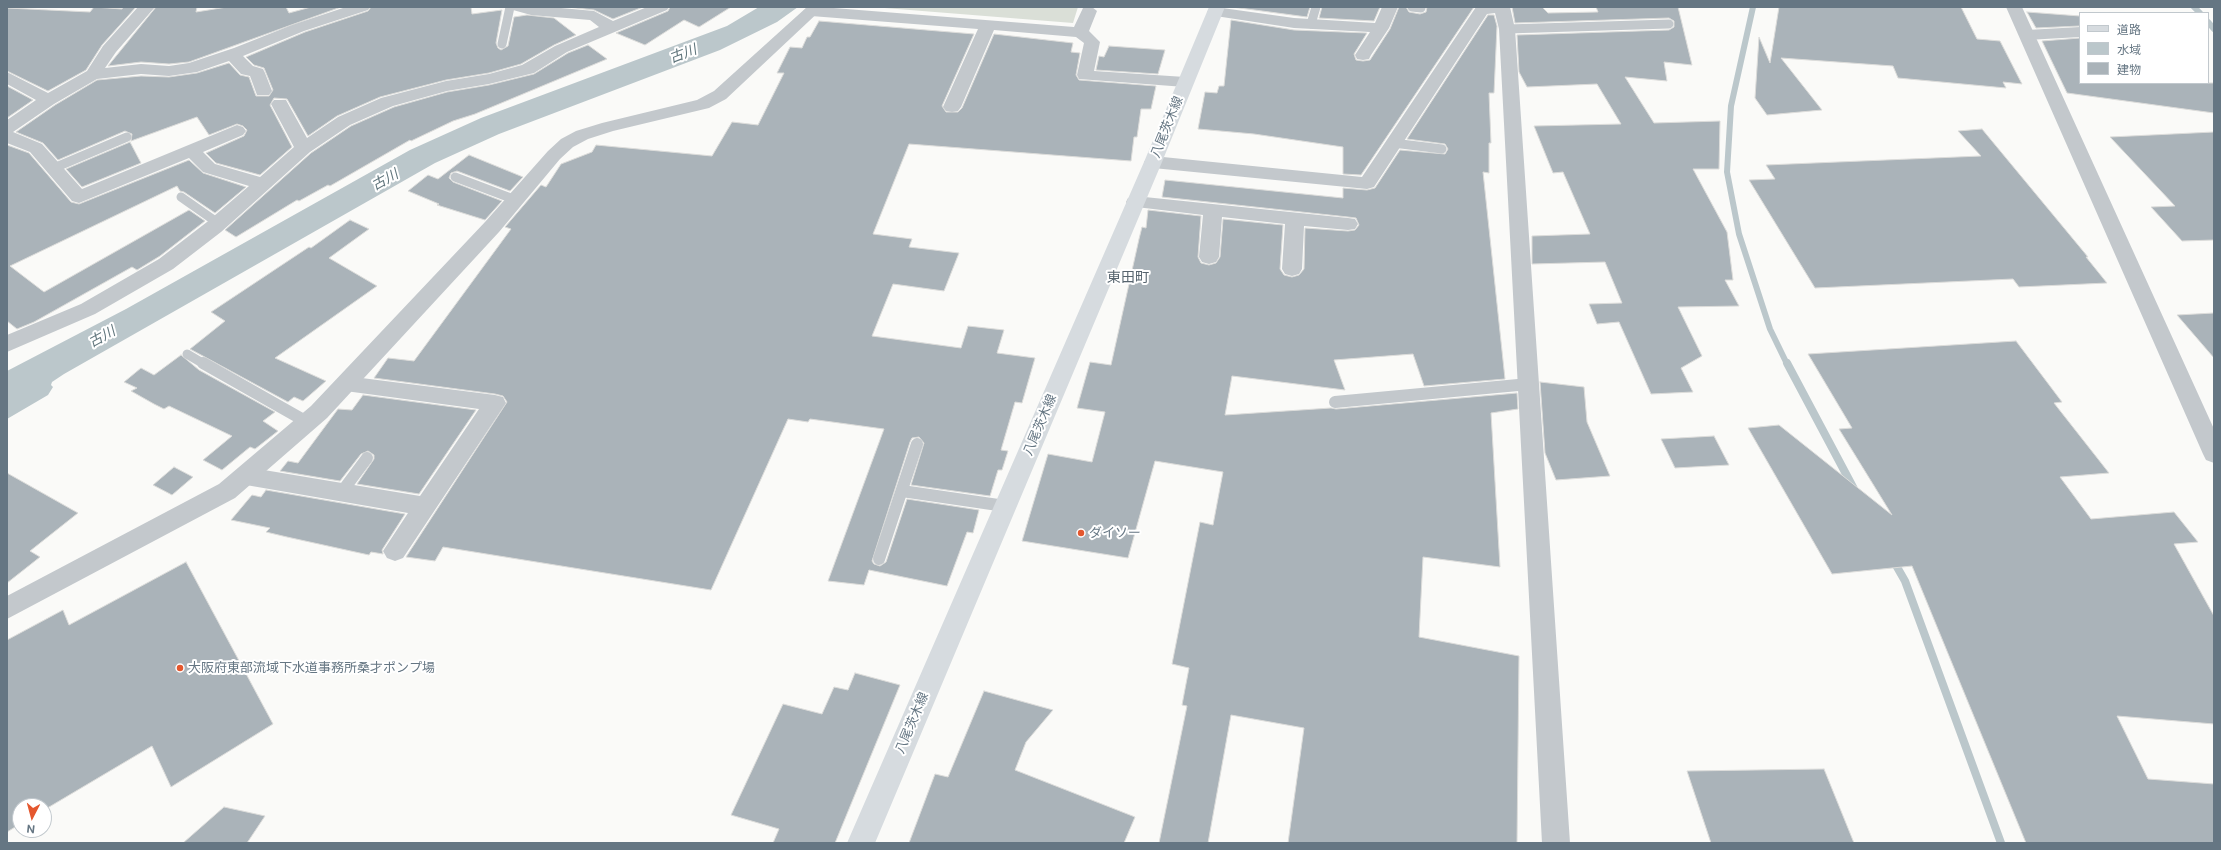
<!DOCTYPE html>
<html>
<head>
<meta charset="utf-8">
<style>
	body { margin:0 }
	#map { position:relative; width:2221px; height:850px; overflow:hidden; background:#fafaf8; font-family:"Public Sans","Noto Sans JP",sans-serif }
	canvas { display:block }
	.frame { position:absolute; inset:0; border:8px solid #657683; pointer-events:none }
	.legend { position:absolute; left:2079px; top:12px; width:130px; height:72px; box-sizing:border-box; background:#fff; border:1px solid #c1c8cd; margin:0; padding:5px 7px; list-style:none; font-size:12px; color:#657683 }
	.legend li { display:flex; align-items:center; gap:8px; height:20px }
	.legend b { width:20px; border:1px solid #c1c8cd }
	.north { position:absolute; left:12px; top:798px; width:40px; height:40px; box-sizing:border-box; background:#fff; border:1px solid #c1c8cd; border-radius:50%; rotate:186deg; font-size:11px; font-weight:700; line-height:16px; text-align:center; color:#657683 }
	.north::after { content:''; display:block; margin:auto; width:14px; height:18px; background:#e4572e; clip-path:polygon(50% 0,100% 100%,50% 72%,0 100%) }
</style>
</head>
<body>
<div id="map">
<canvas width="2221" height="850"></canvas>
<div class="frame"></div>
<ul class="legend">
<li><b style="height:5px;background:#d6dbdf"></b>道路</li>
<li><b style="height:11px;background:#bbc7cb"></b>水域</li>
<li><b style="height:11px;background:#aab3b9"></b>建物</li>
</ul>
<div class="north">N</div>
</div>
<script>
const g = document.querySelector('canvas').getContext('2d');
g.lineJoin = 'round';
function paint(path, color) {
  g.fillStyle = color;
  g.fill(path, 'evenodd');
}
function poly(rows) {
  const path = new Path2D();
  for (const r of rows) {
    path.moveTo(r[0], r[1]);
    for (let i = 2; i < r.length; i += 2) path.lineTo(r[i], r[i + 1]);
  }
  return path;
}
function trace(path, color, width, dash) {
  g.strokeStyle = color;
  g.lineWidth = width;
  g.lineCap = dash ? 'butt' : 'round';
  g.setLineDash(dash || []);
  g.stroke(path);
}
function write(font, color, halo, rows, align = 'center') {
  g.font = font + ' "Public Sans","Noto Sans JP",sans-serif';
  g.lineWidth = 4;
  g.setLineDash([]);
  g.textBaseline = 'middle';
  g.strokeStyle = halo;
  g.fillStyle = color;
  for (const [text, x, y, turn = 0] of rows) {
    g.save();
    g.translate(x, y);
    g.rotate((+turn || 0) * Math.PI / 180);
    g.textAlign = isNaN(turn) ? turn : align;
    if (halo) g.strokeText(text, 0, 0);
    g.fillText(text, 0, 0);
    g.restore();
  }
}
paint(poly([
	[872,7,1078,7,1073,23]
]), '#dadfd7');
paint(poly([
	[759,7,798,7,777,22,720,50,499,134,435,163,64,374,52,382,51,385,53,387,48,395,7,419,7,371,126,309,410,150,481,118,727,26]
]), '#bbc7cb');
trace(poly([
	[1753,7,1731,106,1727,172,1739,234,1770,329,1787,364],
	[2194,7,2200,13],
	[2208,22,2214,29]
]), '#bbc7cb', 6);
trace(poly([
	[1787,363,1854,489],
	[1893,560,1905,581,2001,843]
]), '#bbc7cb', 8);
const building = poly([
	[94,7,122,9,123,7,136,7,102,45,86,70,48,91,7,71,7,8,90,12,94,7],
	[156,7,197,7,196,12,227,7,286,7,289,13,311,7,341,7,189,62,169,64,141,62,108,66,156,7],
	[371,7,471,7,472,14,502,10,496,43,498,48,501,50,508,46,514,17,527,15,554,18,576,35,554,45,521,64,489,73,446,80,380,97,337,116,308,136,287,99,274,98,270,105,292,147,260,175,216,163,206,153,244,136,247,130,243,126,237,124,209,135,197,117,131,141,132,134,125,131,58,160,43,143,16,132,55,105,97,80,141,76,169,77,197,73,229,63,240,75,249,77,256,96,269,96,273,90,264,68,254,65,246,57,305,32,368,11,371,7],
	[567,7,643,7,613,19,594,10,567,7],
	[670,7,731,7,699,27,684,20,645,45,616,33,668,11,670,7],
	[1232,7,1310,7,1307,17,1232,7],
	[1322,7,1380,7,1374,21,1319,18,1322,7],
	[1399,7,1406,7,1409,12,1420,14,1426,12,1427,7,1474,7,1361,175,1343,174,1343,147,1254,134,1198,129,1205,92,1217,93,1219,86,1224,86,1231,20,1294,30,1367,33,1354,54,1356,60,1363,61,1370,60,1390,29,1399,7],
	[1512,7,1542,7,1548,13,1598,12,1596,7,1678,7,1692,65,1664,62,1667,81,1625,77,1654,123,1720,121,1719,169,1693,169,1727,232,1733,280,1725,280,1739,306,1678,307,1702,356,1681,368,1693,392,1651,394,1619,322,1597,324,1589,304,1622,303,1605,262,1532,264,1532,236,1590,234,1563,172,1553,173,1534,126,1621,124,1597,84,1527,87,1519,72,1517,35,1669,30,1674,27,1674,21,1669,18,1515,23,1512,7],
	[1779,7,1961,7,1977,39,2000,41,2022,84,2003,82,2006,88,1898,78,1893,66,1781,58,1822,110,1767,115,1755,98,1759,37,1770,63,1779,7],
	[2027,12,2080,16,2080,26,2036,28,2027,12],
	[1488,15,1494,15,1497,26,1494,93,1489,93,1491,143,1489,143,1489,173,1483,172,1505,379,1424,386,1413,354,1334,360,1345,390,1232,376,1225,415,1331,408,1336,409,1517,393,1518,409,1491,413,1500,567,1423,557,1419,637,1519,656,1517,843,1288,843,1304,728,1231,715,1208,843,1159,843,1187,706,1182,705,1189,668,1172,664,1200,522,1213,525,1223,472,1155,461,1128,558,1022,541,1048,454,1092,462,1105,412,1077,408,1090,362,1111,365,1139,239,1142,227,1146,228,1148,210,1201,216,1198,257,1201,263,1209,265,1216,263,1220,257,1223,219,1283,225,1280,269,1284,275,1292,277,1299,275,1304,269,1305,228,1348,231,1355,230,1359,225,1356,218,1348,217,1162,197,1165,180,1343,198,1343,188,1367,190,1375,188,1400,150,1445,154,1448,149,1445,144,1407,139,1488,15],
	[819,21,974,34,942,106,946,112,958,112,962,108,994,34,1073,43,1071,52,1080,53,1076,75,1079,80,1156,86,1151,109,1141,109,1137,137,1134,137,1131,161,909,144,873,234,912,239,909,247,959,253,944,291,893,284,872,336,961,348,968,326,1004,330,997,353,1035,358,1022,403,1015,402,1001,450,1008,451,1002,470,998,470,990,496,911,485,924,443,919,437,912,438,910,442,872,561,874,564,880,566,886,562,907,499,979,510,973,533,967,532,947,586,869,570,864,585,828,581,884,429,810,419,808,422,788,419,711,590,443,547,435,561,406,557,507,402,503,396,495,394,374,378,388,358,414,361,511,229,505,227,541,185,546,187,561,164,592,152,596,145,712,156,732,122,758,125,784,73,777,73,790,47,802,48,807,37,810,37,819,21],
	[2080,38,2080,83,2214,83,2214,113,2067,93,2042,41,2080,38],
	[588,45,607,59,475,114,453,121,411,141,410,140,330,186,328,185,299,201,297,200,236,237,225,230,311,153,351,126,394,107,447,92,489,85,534,74,568,53,588,45],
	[1109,46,1165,50,1158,74,1096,70,1099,56,1104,57,1109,46],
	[7,86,33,100,7,118,7,86],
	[1982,129,2088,257,2086,257,2107,283,2019,287,2013,279,1815,288,1749,180,1775,179,1766,165,1981,156,1958,131,1982,129],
	[2214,132,2214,240,2182,241,2151,207,2175,206,2110,137,2214,132],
	[130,142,141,163,82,187,66,169,130,142],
	[7,145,29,153,71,202,79,204,189,160,203,173,246,187,215,213,184,192,180,191,177,186,10,266,44,292,189,210,205,221,160,256,137,270,132,267,34,322,17,329,7,321,7,145],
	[469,155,523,177,510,191,457,171,451,173,449,178,453,182,502,201,485,220,437,205,439,204,408,191,428,175,438,179,469,155],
	[350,220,369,229,329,258,377,286,275,358,326,381,303,401,294,397,288,402,190,349,225,321,211,312,309,247,311,248,350,220],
	[2214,313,2214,358,2177,315,2214,313],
	[2016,341,2062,402,2054,403,2109,473,2060,477,2091,519,2174,512,2198,542,2174,544,2214,616,2214,724,2117,716,2148,779,2214,784,2214,843,2026,843,1912,566,1832,574,1748,428,1779,425,1892,515,1839,429,1852,428,1808,354,2016,341],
	[181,355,199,370,275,412,263,421,278,431,255,449,250,447,222,470,203,460,232,436,169,406,164,409,154,404,131,391,137,388,124,382,141,368,154,375,181,355],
	[1540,382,1584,387,1587,422,1610,476,1556,480,1545,453,1540,382],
	[363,395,476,410,419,494,357,484,374,459,374,455,368,451,361,454,340,481,280,471,288,461,298,463,338,409,352,410,363,395],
	[1714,436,1729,465,1675,468,1661,439,1714,436],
	[174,467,193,477,172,495,153,485,174,467],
	[7,473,78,513,30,551,40,557,7,583,7,473],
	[266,490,405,514,382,550,383,554,371,552,369,555,287,537,266,532,270,528,231,520,252,495,261,497,266,490],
	[186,562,273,724,171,787,152,746,44,810,44,806,20,806,20,824,7,832,7,640,63,610,69,625,186,562],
	[855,673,900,685,835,843,773,843,779,829,731,815,783,704,822,714,834,687,848,690,855,673],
	[984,691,1053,710,1026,742,1015,770,1135,817,1124,843,909,843,935,774,948,777,984,691],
	[1824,769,1854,843,1711,843,1687,771,1824,769],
	[224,807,265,816,247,843,183,843,224,807]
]);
paint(building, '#aab3b9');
trace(building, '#dcdcda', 1);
trace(poly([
	[1412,7,1421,8],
	[1311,24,1316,7],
	[1507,29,1669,24],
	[502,44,510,7],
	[1393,143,1442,149],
	[54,168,127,137],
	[455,177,516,200],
	[181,197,218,223],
	[187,354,204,364]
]), '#c3c8cc', 9);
trace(poly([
	[203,363,307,422],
	[1335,402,1529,384],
	[902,491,1005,506],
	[341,493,367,458],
	[879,559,917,444]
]), '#c3c8cc', 12);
paint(poly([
	[138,7,155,7,116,52,105,68,141,64,169,66,189,63,234,48,292,25,346,7,370,7,368,10,304,31,243,56,253,66,263,69,265,73,272,91,269,95,257,95,250,76,241,74,229,61,197,72,169,76,141,74,97,79,54,104,13,132,42,144,82,189,237,125,243,127,246,131,243,135,203,152,215,164,260,177,294,147,271,104,274,100,286,100,307,138,338,117,381,98,446,81,489,74,522,65,555,46,599,27,590,20,531,15,513,10,511,7,550,7,594,11,613,21,647,7,669,7,667,10,567,52,534,73,489,84,447,91,393,106,350,125,310,152,221,232,173,269,95,314,7,352,7,335,81,304,159,259,207,222,249,186,203,172,189,158,79,203,72,201,30,152,7,143,7,120,36,100,7,84,7,72,48,93,87,71,103,46,138,7],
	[821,7,1074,27,1083,8,1092,7,1097,11,1089,31,1100,42,1094,71,1185,77,1191,78,1193,82,1191,86,1185,87,1079,79,1077,75,1084,43,1076,37,994,30,961,107,958,111,952,112,946,111,943,107,978,29,811,16,805,14,803,11,808,7,821,7],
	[1215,7,1294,18,1375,23,1382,7,1398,7,1389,28,1371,55,1369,59,1363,60,1357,59,1355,55,1370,32,1294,28,1209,15,1207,12,1209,9,1215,7],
	[1476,7,1510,7,1515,29,1570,843,1542,843,1499,29,1495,13,1487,14,1374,187,1367,189,1153,168,1147,166,1144,162,1147,158,1153,156,1362,177,1476,7],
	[2080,27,2080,37,2027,40,2021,38,2019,35,2021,32,2027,30,2080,27],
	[1135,196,1348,218,1355,219,1358,224,1355,229,1348,230,1304,226,1302,269,1299,274,1292,276,1285,274,1282,269,1285,224,1222,217,1219,257,1216,262,1209,264,1202,262,1199,257,1203,215,1128,206,1126,202,1128,198,1135,196],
	[346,376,495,395,503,397,506,403,403,558,395,561,387,558,383,551,408,513,246,485,238,482,235,476,238,470,246,467,420,496,479,409,338,390,335,384,338,378,346,376]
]), '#c3c8cc');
paint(poly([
	[807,7,824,7,726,99,709,108,613,131,588,139,573,147,560,159,499,232,327,418,235,498,7,619,7,596,219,484,311,406,485,222,548,151,561,139,576,131,602,123,697,100,714,91,807,7],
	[2006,7,2022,7,2214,429,2214,463,2206,460,2203,454,2006,7]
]), '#c3c8cc');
paint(poly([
	[1209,7,1225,7,1162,162,875,843,847,843,1144,162,1209,7]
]), '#d6dbdf');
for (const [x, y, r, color] of [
	[1081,533,4,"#e4572e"],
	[180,668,4,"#e4572e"]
]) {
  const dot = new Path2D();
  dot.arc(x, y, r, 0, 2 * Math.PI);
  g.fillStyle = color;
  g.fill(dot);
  trace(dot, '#fff', 1.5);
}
write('13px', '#657683', '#fff', [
	["八尾茨木線",1167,127,-68],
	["八尾茨木線",1040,425,-67],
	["八尾茨木線",912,723,-67]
]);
write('13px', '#657683', '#fff', [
	["ダイソー",1089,533],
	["大阪府東部流域下水道事務所桑才ポンプ場",188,668]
], 'left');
write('italic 14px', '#60757c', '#fff', [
	["古川",683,54,-21],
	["古川",385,180,-29],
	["古川",102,337,-29]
]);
write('14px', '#57646e', '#fff', [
	["東田町",1128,278]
]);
</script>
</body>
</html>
